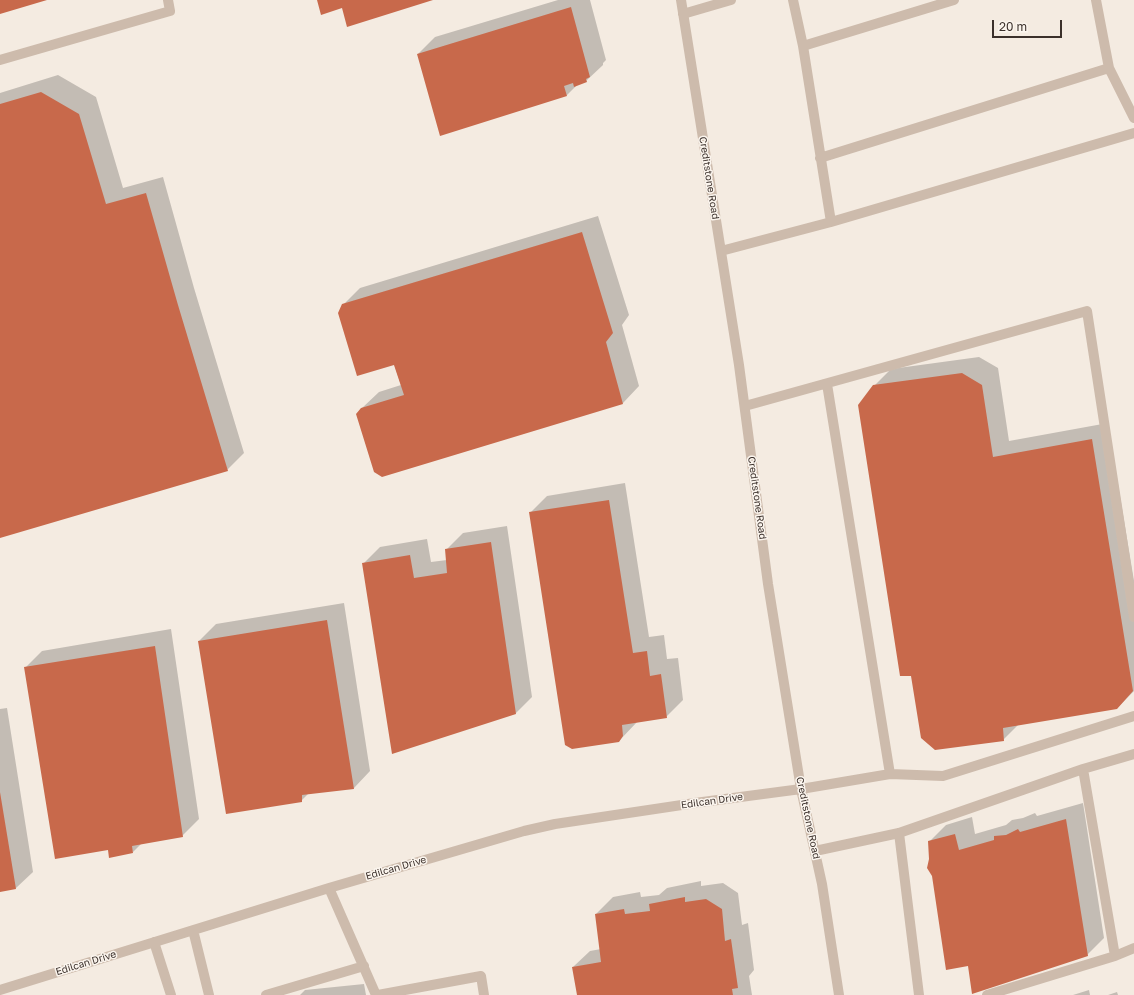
<!DOCTYPE html>
<html>
<head>
<meta charset="utf-8">
<style>
	body { margin:0 }
	#map { position:relative; width:1134px; height:995px; overflow:hidden; background:#f4ebe1; font-family:"Golos Text",sans-serif }
	canvas { display:block }
	.scale { position:absolute; left:992px; top:20px; width:70px; height:18px; box-sizing:border-box; border:2px solid #3b302b; border-top:0; padding-left:5px; font-size:12px; line-height:14px; white-space:nowrap; color:#3b302b; -webkit-text-stroke:3px #fbf5ee; paint-order:stroke }
</style>
</head>
<body>
<div id="map">
<canvas width="1134" height="995"></canvas>
<div class="scale">20 m</div>
</div>
<script>
const g = document.querySelector('canvas').getContext('2d');
g.lineJoin = 'round';
function paint(path, color) {
  g.fillStyle = color;
  g.fill(path, 'evenodd');
}
function poly(rows) {
  const path = new Path2D();
  for (const r of rows) {
    path.moveTo(r[0], r[1]);
    for (let i = 2; i < r.length; i += 2) path.lineTo(r[i], r[i + 1]);
  }
  return path;
}
function trace(path, color, width, dash) {
  g.strokeStyle = color;
  g.lineWidth = width;
  g.lineCap = dash ? 'butt' : 'round';
  g.setLineDash(dash || []);
  g.stroke(path);
}
function write(font, color, halo, rows, align = 'center') {
  g.font = font + ' "Golos Text",sans-serif';
  g.lineWidth = 3;
  g.setLineDash([]);
  g.textBaseline = 'middle';
  g.strokeStyle = halo;
  g.fillStyle = color;
  for (const [text, x, y, turn = 0] of rows) {
    g.save();
    g.translate(x, y);
    g.rotate((+turn || 0) * Math.PI / 180);
    g.textAlign = isNaN(turn) ? turn : align;
    if (halo) g.strokeText(text, 0, 0);
    g.fillText(text, 0, 0);
    g.restore();
  }
}
paint(poly([
	[558,0,590,0,606,60,603,63,603,65,586,81,577,85,567,95,418,54,435,37],
	[58,75,96,97,123,188,163,177,194,288,244,453,227,470,0,537,0,93],
	[598,216,629,315,622,325,639,386,623,403,361,409,379,392,401,385,394,364,343,305,360,288],
	[979,357,998,368,1009,441,1108,423,1134,581,1134,691,1117,708,1019,724,1003,740,874,386,891,369],
	[625,483,649,637,664,635,667,659,678,658,683,700,666,717,637,722,619,741,530,513,547,496],
	[507,526,532,697,515,714,363,564,380,547,427,539,431,562,447,560,446,550,463,533],
	[344,603,370,771,354,788,309,793,301,801,199,641,216,624],
	[171,629,199,819,182,836,142,843,133,852,25,668,42,651],
	[7,708,33,872,16,888,0,891,0,709],
	[1083,803,1104,938,1087,955,969,965,930,859,929,842,946,825,972,817,975,834,1006,825,1012,820,1023,818,1035,813,1037,816],
	[701,881,701,886,723,883,738,893,742,925,748,923,754,970,749,976,752,995,578,995,573,967,590,951,601,949,596,914,613,897,640,892,641,897,659,895,667,888],
	[364,984,366,995,300,995,305,990],
	[1089,990,1090,995,1073,995],
	[1117,992,1118,995,1108,995]
]), '#0003');
paint(poly([
	[0,0,47,0,0,14],
	[317,0,433,0,347,27,342,8,321,15],
	[571,7,590,77,586,79,587,82,574,87,573,83,564,86,567,96,440,136,417,54],
	[41,92,79,114,106,204,146,193,178,305,228,471,0,538,0,104],
	[582,232,613,333,606,342,623,404,382,477,374,472,356,414,361,408,404,395,394,365,357,376,338,313,342,304],
	[962,373,982,385,993,457,1092,439,1133,691,1117,709,1003,728,1004,741,935,750,921,738,911,676,900,676,858,405,873,385],
	[609,500,633,653,647,651,650,676,661,674,667,718,622,725,623,736,619,742,572,749,565,745,529,512],
	[491,542,516,714,392,754,362,563,410,555,414,578,447,573,445,549],
	[327,620,354,789,302,795,302,802,226,814,198,641],
	[155,646,183,837,132,846,133,853,109,858,108,850,55,859,24,667],
	[0,792,16,889,0,892],
	[1066,819,1088,956,972,994,968,966,946,970,932,876,927,868,929,859,928,841,955,834,959,850,994,840,994,836,1006,835,1018,829,1020,832],
	[685,897,685,902,706,899,722,909,725,941,731,939,738,988,732,989,733,995,577,995,572,967,601,962,595,914,624,909,625,914,650,911,649,904]
]), '#c8694b');
trace(poly([
	[681,0,739,365,768,584,801,789,822,884,839,995],
	[793,0,803,46,954,0],
	[1096,0,1109,68,1134,118],
	[683,14,731,0],
	[803,46,831,222],
	[0,60,170,11,168,0],
	[820,158,1109,68],
	[721,251,831,222,1134,133],
	[827,384,890,774],
	[745,406,1087,311,1134,617],
	[1083,769,1115,956],
	[899,833,919,995],
	[815,851,899,833,1083,769,1134,754],
	[329,888,376,995],
	[193,930,209,995],
	[154,942,171,995],
	[0,990,329,888,524,831,555,824,695,803,801,789,890,774,943,776,1134,716],
	[266,995,364,966],
	[378,995,481,976,484,995],
	[987,995,1115,956,1134,948]
]), '#cdbbac', 10);
write('10px', '#3b302b', '#fbf5ee', [
	["Creditstone Road",709,178,81],
	["Creditstone Road",757,498,82],
	["Edilcan Drive",712,801,-8],
	["Creditstone Road",808,818,78],
	["Edilcan Drive",396,868,-16],
	["Edilcan Drive",86,963,-17]
]);
</script>
</body>
</html>
